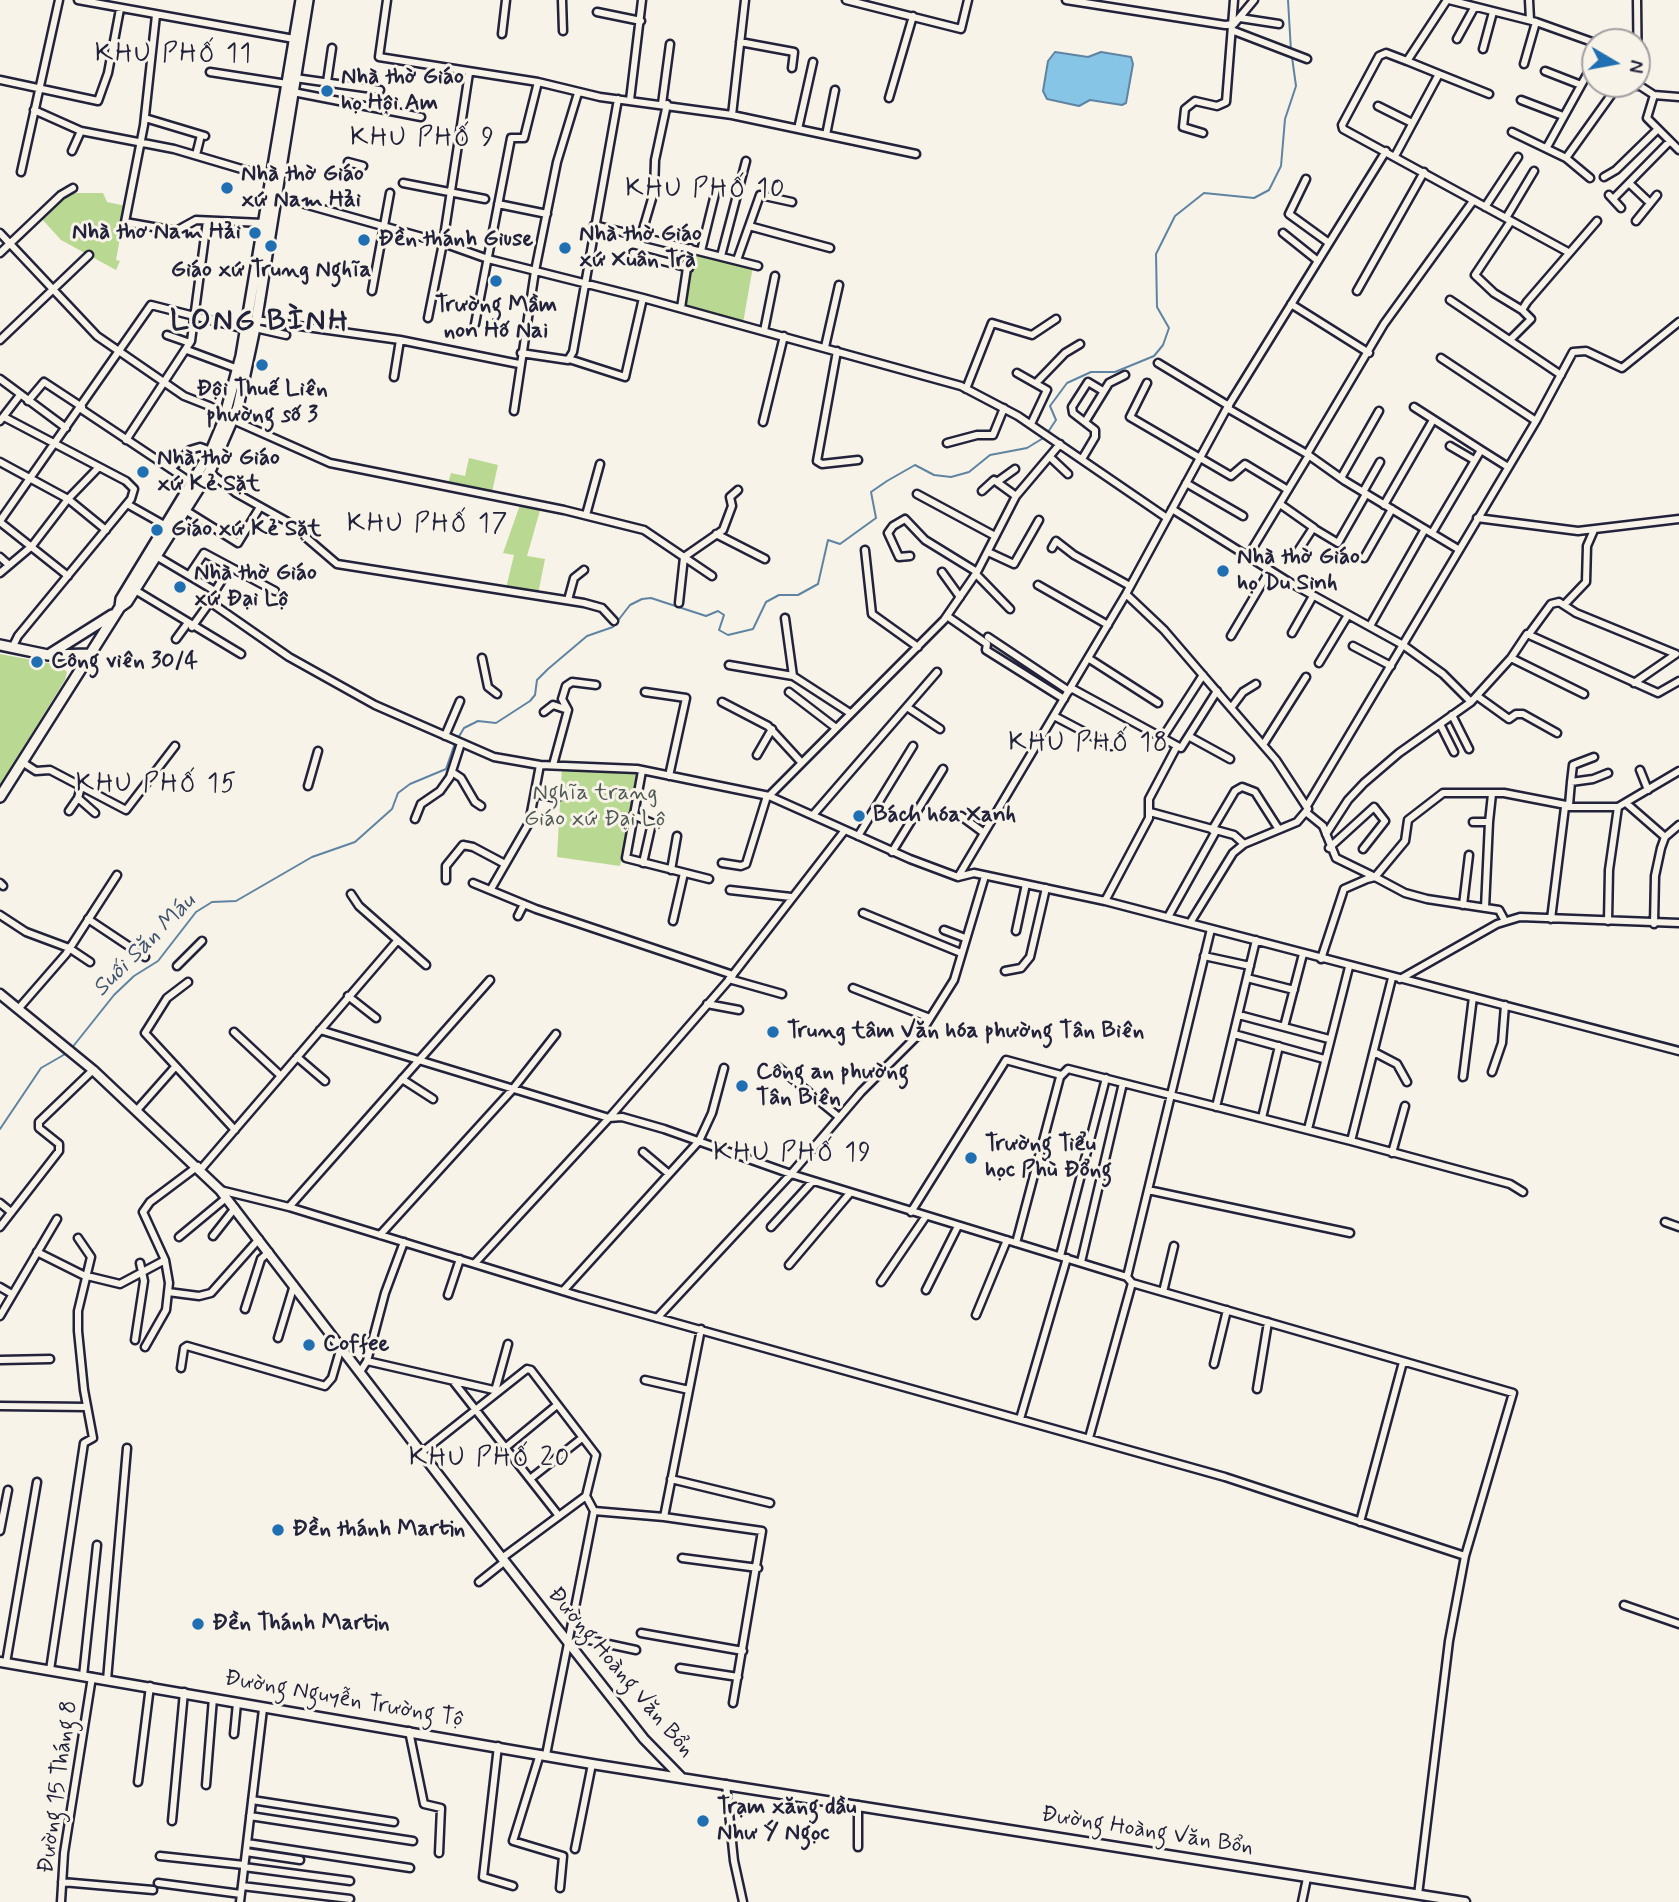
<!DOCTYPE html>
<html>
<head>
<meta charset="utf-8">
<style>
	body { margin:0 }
	#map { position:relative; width:1679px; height:1902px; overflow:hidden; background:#f7f3e8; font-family:Mynerve,sans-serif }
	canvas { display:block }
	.north { position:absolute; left:1581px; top:28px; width:70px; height:70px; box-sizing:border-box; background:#f7f3e8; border:2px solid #a29fa3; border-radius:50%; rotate:100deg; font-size:19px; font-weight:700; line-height:28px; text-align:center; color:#22223b }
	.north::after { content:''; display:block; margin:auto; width:24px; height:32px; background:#1f6fb2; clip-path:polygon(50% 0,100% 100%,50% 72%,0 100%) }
</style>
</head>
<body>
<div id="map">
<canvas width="1679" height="1902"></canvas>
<div class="north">N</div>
</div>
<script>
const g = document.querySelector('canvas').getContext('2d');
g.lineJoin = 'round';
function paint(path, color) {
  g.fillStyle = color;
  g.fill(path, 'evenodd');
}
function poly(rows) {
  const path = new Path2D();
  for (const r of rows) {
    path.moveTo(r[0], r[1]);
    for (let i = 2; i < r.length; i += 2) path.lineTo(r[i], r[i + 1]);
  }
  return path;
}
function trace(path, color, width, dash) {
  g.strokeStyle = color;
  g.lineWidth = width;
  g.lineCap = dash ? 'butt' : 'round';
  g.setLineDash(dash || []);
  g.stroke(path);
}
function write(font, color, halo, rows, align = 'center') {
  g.font = font + ' Mynerve,sans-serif';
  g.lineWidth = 6;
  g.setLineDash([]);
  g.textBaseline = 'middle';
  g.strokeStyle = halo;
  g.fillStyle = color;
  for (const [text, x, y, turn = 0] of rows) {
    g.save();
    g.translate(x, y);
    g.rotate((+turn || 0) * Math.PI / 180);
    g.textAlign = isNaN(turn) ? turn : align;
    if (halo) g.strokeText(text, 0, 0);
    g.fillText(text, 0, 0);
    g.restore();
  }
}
paint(poly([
	[70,193,103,193,107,202,126,206,116,260,120,261,116,270,61,240,41,218],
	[692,251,753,266,743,323,683,307],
	[469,458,498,465,492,492,448,484,451,473,465,476],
	[521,502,541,507,527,556,545,559,538,594,506,588,514,555,503,553],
	[0,654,59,665,67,672,65,680,0,785],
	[562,767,640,772,620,866,557,857]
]), '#b9d891');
const water = poly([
	[1055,52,1088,57,1101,52,1131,57,1133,64,1126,103,1122,105,1090,100,1079,106,1047,99,1043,91,1048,61,1055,52]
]);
paint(water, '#87c5e7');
trace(water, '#5f84a2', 2);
trace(poly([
	[1288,0,1291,51],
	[1048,432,1056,420,1050,406,1067,383,1091,372,1115,372,1154,356,1163,345,1169,328,1157,307,1156,254,1175,216,1204,193,1254,198,1269,190,1281,166,1285,119,1296,86,1292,57],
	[458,738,464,728,478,721,496,723,530,701,535,695,537,680,548,669,587,636,613,627,630,605,642,599,651,598,706,616,718,611,724,615,719,630,728,635,753,629,766,602,779,595,798,595,818,584,828,540,840,544,876,518,871,492,887,481,915,465,934,475,951,477,969,472,990,455,1027,448,1045,437],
	[71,1049,114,995,134,976,158,961,196,912,212,902,236,901,312,857,355,842,392,809,398,793,410,784,446,769,455,743],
	[0,1129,41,1068,67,1053]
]), '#5f84a2', 2);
const street = poly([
	[78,0,294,39],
	[387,0,379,57,538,82,600,97,732,115,916,154],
	[562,0,563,31],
	[846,0,961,29,968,0],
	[1066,0,1225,25,1234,24,1254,0],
	[1449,0,1536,22,1595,43],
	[1529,0,1530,20],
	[1637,0,1638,86],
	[597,12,641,21],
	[156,15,144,125,125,222,176,231,196,220,263,223],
	[1240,18,1279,24],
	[1234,31,1307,59],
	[502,34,506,0],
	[1457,39,1474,8],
	[740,42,794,52,792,68],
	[1483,49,1493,12],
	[1407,61,1386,53,1379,56,1342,125,1343,129,1568,252],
	[1524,64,1536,22],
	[1545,71,1581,85],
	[210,72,287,84],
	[1439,74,1489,94],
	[295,78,380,90],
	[0,80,98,101,108,73,120,9],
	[327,82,332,48],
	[1637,84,1654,95,1679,97],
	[293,92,421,117],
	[1654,95,1647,118,1679,150],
	[889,98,913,16],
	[630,100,642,0],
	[1521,100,1563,116],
	[662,104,670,44],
	[1378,106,1412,123],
	[34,110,81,131,174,149,272,178],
	[732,115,745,0],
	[145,118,205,136],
	[798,129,813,62],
	[1512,132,1566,158,1590,178],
	[1203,133,1183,127,1185,109,1195,101,1217,106,1226,102,1234,0],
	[826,135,835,90],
	[1547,147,1595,60],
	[72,151,81,131],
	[196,155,201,135],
	[1395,156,1439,74,1407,61,1447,0],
	[1566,158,1619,84],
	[348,162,363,166],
	[21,172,59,0],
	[1604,177,1616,170,1658,129],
	[1306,179,1289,214,1329,243],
	[403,183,485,199],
	[1629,183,1650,203],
	[1609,195,1621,208],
	[276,196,443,243,488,259,643,298,961,386,1018,416,1167,518],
	[1613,199,1670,141],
	[498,204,547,214],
	[1485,207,1518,157],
	[1506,218,1534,171],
	[1511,221,1475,275,1494,293,1522,310],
	[1636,221,1657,195],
	[594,225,758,266],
	[749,226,830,248],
	[0,233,97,336,184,396,227,413],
	[1283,233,1318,261],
	[641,236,654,192,655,160,667,104],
	[701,251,716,190],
	[0,253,61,195,73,188],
	[633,253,689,268],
	[721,256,746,161],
	[737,260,760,195,792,202],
	[372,291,390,193],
	[1357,291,1424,172],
	[1450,300,1561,375],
	[1291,304,1369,353],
	[681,308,690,248],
	[428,318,443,243,469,73],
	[256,320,400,340,519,364],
	[475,324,511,138,524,138,538,82],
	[255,328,286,335],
	[764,331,775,276],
	[167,335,190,343],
	[0,340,89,255],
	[1510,340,1531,319,1522,310,1527,302,1597,221],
	[825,347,839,285],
	[187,350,238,369],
	[837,351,817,461,822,464,858,460],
	[521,353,568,360,573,352,618,99],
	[1441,358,1536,421],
	[569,359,625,377,643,298],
	[1158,363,1229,406],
	[1017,373,1047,390,1031,424],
	[394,377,400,340],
	[0,379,66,428],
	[1036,383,1065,353,1080,344],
	[1147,383,1130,417,1231,476,1245,464,1288,490],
	[966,389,992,323,1032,335,1056,319],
	[28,401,44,382,82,407],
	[1414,407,1481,450],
	[1227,408,1307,454,1345,481,1458,549],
	[81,409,192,483],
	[514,411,535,271,557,162,578,93],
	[4,417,126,481,134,489,131,499,18,636,12,648],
	[233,420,330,463,564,510,644,530,712,576],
	[0,421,20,395],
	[763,422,784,336],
	[1085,422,1109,383,1125,375],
	[126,440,191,341,207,221],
	[947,443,977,435,993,435,1004,408],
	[1450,446,1474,460],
	[1307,454,1384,324,1473,201],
	[1050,457,1068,474],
	[1082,459,1095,437,1095,430,1073,413,1072,407,1088,382,1103,391],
	[0,462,68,499,106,530],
	[171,469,190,450,200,447,211,451],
	[209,472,236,493,288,522,337,564,584,603,602,608,614,621],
	[1341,478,1379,411],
	[997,482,1015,469],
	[1186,483,1243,516],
	[982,491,994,480,1016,496],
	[1363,492,1380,462],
	[917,494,995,536],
	[127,504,166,526],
	[1280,504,1314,528],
	[1384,505,1433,420],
	[1172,509,1289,582,1403,645,1443,674,1471,702],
	[185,510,238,543,260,507],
	[586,515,600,464],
	[1477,518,1578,531,1679,519],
	[0,521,151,305,245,329],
	[0,522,68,576],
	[1432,533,1481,450,1508,467],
	[716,534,765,559],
	[1052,548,1056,541,1074,555,1130,586],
	[865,550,872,614,918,647],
	[1298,551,1313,528,1338,543,1366,494],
	[988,552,1014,564,1039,520],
	[156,556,215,591,210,602,289,657,375,705,494,757,540,765,637,769,769,796,910,859,958,877,974,873,1105,901,1679,1051],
	[910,556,899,557,888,533,893,526,905,519,925,540,977,572],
	[1248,556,1309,455],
	[0,557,9,565],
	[1364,558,1392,509],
	[942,572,960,597],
	[0,573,32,546,68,499,99,467],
	[190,574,204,553,275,591],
	[976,574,1010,609],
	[1038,585,1108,625],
	[135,590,241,654],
	[215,591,230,567],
	[1126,594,1164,630,1231,708,1276,760,1308,809,1297,822,1244,844,1233,853,1190,923],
	[568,600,574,578,584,570],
	[679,603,684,557,723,530,732,506,730,497,738,490],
	[1565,604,1586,582,1587,546,1594,530],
	[947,616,987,644,986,650,1064,699],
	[785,618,793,676],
	[1370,626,1425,529],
	[192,627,210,602],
	[1292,633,1313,596],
	[1529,634,1551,604,1559,602,1576,613,1676,654,1634,683],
	[1231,636,1270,570],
	[988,637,1069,691],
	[176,639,187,624],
	[1353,646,1391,666],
	[482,658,488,687,497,694],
	[1088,658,1158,703],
	[1511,658,1584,694],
	[1319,663,1348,615],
	[729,665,793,676,850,713],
	[1071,688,1181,748,1217,691],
	[645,692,686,698,669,776],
	[789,692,836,728],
	[1477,696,1509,719,1516,714,1523,714,1557,733],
	[722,702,768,726,801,762],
	[907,707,940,729],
	[1231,708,1243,692,1256,684],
	[544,712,553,705,568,710],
	[1452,715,1469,749],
	[1054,716,1111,746],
	[1440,724,1454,752],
	[445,736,460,701],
	[1163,737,1203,675],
	[1190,737,1230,759],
	[1263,745,1306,677],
	[757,755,772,729],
	[22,762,36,771,50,770,126,810,175,746],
	[553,765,568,710,562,699,566,686,572,682,596,685],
	[1640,770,1648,790],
	[642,771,626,858,709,879],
	[452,772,461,778,475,802,481,806],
	[1571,782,1573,765,1594,757],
	[308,786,318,751],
	[81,787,78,798,95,813],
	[536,794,557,798],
	[769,796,944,620,977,572,1016,496,1060,444],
	[1626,803,1665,837],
	[1569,805,1571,782,1593,779,1608,773],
	[1307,806,1536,421,1573,352,1586,351,1622,368,1679,322],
	[69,811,78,798],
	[1150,812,1234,835,1244,844],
	[1307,813,1323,826,1336,858,1375,877,1405,841,1408,820,1443,793,1504,793,1566,805],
	[633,815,652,823,643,863],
	[813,815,937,672],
	[961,816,984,833],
	[415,819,421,804,440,791,450,777,461,743],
	[1473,822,1489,822,1492,794],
	[1212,830,1235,791,1242,787,1255,792,1278,828],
	[1326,834,1348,800,1364,783,1399,753,1471,702,1511,658,1527,634,1658,693,1679,681],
	[858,836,913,746],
	[1329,848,1374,807,1385,821,1363,849],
	[892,852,943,769],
	[722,863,741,866,746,864,767,796],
	[671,870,677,836],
	[958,877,1126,594,1227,408,1386,151],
	[446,880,446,866,463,845,473,847,505,864],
	[0,883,3,886],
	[473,883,536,909,733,975],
	[491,889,529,823,540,765],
	[730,890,791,897],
	[351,894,359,906,426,965],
	[1105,901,1149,818,1149,799,1177,746],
	[1463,905,1469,855],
	[1485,908,1489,822],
	[863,913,961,953],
	[0,915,26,932,69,948,90,962],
	[518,916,524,904],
	[1168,917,1216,831],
	[88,919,145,957],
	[1551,919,1565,807,1618,807],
	[673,921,684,873],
	[1608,921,1609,870,1618,807,1679,771],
	[1654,924,1655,876,1661,848,1665,837,1679,825],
	[944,930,965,938],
	[1016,931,1026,884],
	[1204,956,1250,966],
	[1321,959,1344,889,1367,879,1375,877,1405,893,1427,899,1499,910,1505,921],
	[177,966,202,941],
	[1005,971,1021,968,1030,957,1046,888],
	[1247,978,1294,990],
	[729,979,782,994],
	[1400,979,1497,924,1520,917,1679,923],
	[188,982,167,998,145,1033,235,1130],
	[853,988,930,1018],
	[348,996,376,1018],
	[707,1004,739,1010],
	[19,1008,66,954,117,875],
	[1239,1015,1329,1039],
	[1284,1027,1303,954],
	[320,1030,609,1118,622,1117,664,1129,791,1174,1127,1277,1132,1283,1513,1393,1465,1556,1449,1641,1418,1895],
	[234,1032,281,1076],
	[1234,1034,1324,1059],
	[1374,1052,1397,1064,1407,1082],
	[297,1057,325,1081],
	[778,1067,839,1117],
	[1492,1072,1502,1043,1505,1005],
	[1463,1077,1473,997],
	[402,1079,433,1099],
	[1216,1107,1256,940],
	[137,1110,175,1067],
	[1262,1118,1279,1046],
	[1308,1129,1349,967],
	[1351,1141,1392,978],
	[643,1152,669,1174],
	[1392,1153,1405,1106],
	[201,1169,397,941],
	[220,1190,289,1207,579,1296,1225,1477,1465,1556],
	[1148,1190,1350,1233],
	[0,1203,11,1212],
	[289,1207,490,980],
	[911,1212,1006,1060,1061,1075],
	[1665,1222,1679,1227],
	[0,1227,59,1151,59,1144,39,1128,39,1122,93,1070],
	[771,1227,813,1181],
	[380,1235,512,1090,556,1034],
	[213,1236,235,1208],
	[179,1237,226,1198],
	[1016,1243,1060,1077,1068,1069,1351,1141,1510,1184,1523,1192],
	[37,1252,83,1275,120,1284,165,1260],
	[1060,1256,1106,1078],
	[1081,1262,1123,1083],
	[475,1263,609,1118,728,981,845,830],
	[789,1265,850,1193],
	[1127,1277,1211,929],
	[881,1282,926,1216],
	[0,1287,12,1294],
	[926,1290,958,1226],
	[563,1291,699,1141,712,1113,724,1068],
	[168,1292,199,1296,211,1293,259,1239],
	[1163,1292,1174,1246],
	[448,1295,460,1259],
	[245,1309,261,1259,269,1252],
	[976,1315,1007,1240],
	[0,1316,57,1219],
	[657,1318,791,1174,861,1092,922,1031,954,980,985,876],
	[278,1338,294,1285],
	[135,1340,144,1281,140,1263],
	[145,1347,166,1310,169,1283,165,1260,143,1212,150,1202,198,1166],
	[0,1360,50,1359],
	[367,1361,498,1391],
	[1214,1364,1227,1310],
	[181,1368,184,1348,187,1346,325,1386,332,1378,341,1347],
	[360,1372,367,1361,385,1293,404,1242],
	[645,1380,689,1390],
	[453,1381,559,1516],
	[1257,1389,1268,1322],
	[495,1391,508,1344],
	[0,1406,87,1407],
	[1020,1419,1067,1258],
	[1089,1438,1132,1283],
	[505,1448,557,1405],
	[421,1453,527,1369,531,1370,596,1455,586,1496,502,1558],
	[530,1479,582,1438],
	[671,1479,770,1503],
	[594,1511,664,1517,762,1531,733,1703],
	[664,1517,701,1329],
	[1360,1522,1403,1362],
	[0,1531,8,1490],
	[682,1558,758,1568],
	[479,1582,504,1562],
	[1624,1605,1679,1624],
	[641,1633,743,1651],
	[570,1644,585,1639,636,1650],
	[6,1663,37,1482],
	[680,1668,738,1677],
	[50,1670,84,1443,93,1438,84,1390,78,1331,78,1311,91,1257,78,1238],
	[83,1676,97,1545],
	[107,1680,127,1448],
	[409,1731,424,1804,441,1808,439,1853],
	[234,1734,237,1703],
	[498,1746,483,1877,513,1886],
	[540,1754,513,1841,563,1856,560,1888],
	[546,1755,594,1511,586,1496],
	[138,1782,150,1686],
	[726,1784,734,1861,743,1902],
	[206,1785,213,1698],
	[252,1800,394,1822],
	[858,1805,858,1847],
	[250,1816,413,1841],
	[172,1821,184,1692],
	[247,1843,410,1868],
	[575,1849,592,1764],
	[246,1852,300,1860],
	[160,1856,244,1865],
	[244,1867,350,1881],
	[62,1882,153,1890],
	[158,1883,241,1894],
	[242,1886,350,1899],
	[61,1902,64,1853,92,1677],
	[240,1902,263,1709],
	[1302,1902,1307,1878]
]);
const secondary = poly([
	[0,994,93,1070,220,1190,502,1558,644,1739,681,1777],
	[0,1662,592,1764,1465,1902]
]);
const primary = poly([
	[120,607,127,602,211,469,238,407,256,323,308,0],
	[0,645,48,655,91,654],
	[50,654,112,615],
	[0,797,120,607,121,599,211,451,223,422,241,356,301,0]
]);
trace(street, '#22223b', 11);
trace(secondary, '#22223b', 13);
trace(primary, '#22223b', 14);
trace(street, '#f7f3e8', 6);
trace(secondary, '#f7f3e8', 8);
trace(primary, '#f7f3e8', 9);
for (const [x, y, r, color] of [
	[327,91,7,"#1f6fb2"],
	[227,188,7,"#1f6fb2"],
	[255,233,7,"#1f6fb2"],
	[364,240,7,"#1f6fb2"],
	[271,246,7,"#1f6fb2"],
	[565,248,7,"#1f6fb2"],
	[496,281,7,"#1f6fb2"],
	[262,365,7,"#1f6fb2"],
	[143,472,7,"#1f6fb2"],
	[157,530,7,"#1f6fb2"],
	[1223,571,7,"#1f6fb2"],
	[180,587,7,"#1f6fb2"],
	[37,662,7,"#1f6fb2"],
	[859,816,7,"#1f6fb2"],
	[773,1032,7,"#1f6fb2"],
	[742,1086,7,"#1f6fb2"],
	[971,1158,7,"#1f6fb2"],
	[309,1345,7,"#1f6fb2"],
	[278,1530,7,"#1f6fb2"],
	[198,1624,7,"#1f6fb2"],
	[703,1821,7,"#1f6fb2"]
]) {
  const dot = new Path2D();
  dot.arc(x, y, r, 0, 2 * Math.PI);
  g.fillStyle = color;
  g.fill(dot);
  trace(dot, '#f7f3e8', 2.5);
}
write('bold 23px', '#22223b', '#f7f3e8', [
	["Nhà thờ Giáo",341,78],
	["họ Hội Am",341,104],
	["Nhà thờ Giáo",241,175],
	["xứ Nam Hải",241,201],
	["Nhà thơ Nam Hải",241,233,"right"],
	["Nhà thờ Giáo",579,235],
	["xứ Xuân Trà",579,261],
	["Đền thánh Giuse",378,240],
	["Giáo xứ Trung Nghĩa",271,271,"center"],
	["Trường Mầm",496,306,"center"],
	["non Hố Nai",496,332,"center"],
	["Đội Thuế Liên",262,390,"center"],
	["phường số 3",262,416,"center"],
	["Nhà thờ Giáo",157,459],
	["xứ Kẻ Sặt",157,485],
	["Giáo xứ Kẻ Sặt",171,530],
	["Nhà thờ Giáo",1237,558],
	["họ Du Sinh",1237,584],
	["Nhà thờ Giáo",194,574],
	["xứ Đại Lộ",194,600],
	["Công viên 30/4",51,662],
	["Bách hóa Xanh",873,816],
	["Trung tâm Văn hóa phường Tân Biên",787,1032],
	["Công an phường",756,1073],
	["Tân Biên",756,1099],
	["Trường Tiểu",985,1145],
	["học Phù Đổng",985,1171],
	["Coffee",323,1345],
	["Đền thánh Martin",292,1530],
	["Đền Thánh Martin",212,1624],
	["Trạm xăng dầu",717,1808],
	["Như Ý Ngọc",717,1834]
], 'left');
write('23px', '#4f5955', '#f7f3e8', [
	["Nghĩa trang",595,794],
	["Giáo xứ Đại Lộ",595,820]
]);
write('23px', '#22223b', '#f7f3e8', [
	["Đường Hoàng Văn Bổn",620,1673,50],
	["Đường Nguyễn Trường Tộ",344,1700,10],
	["Đường 15 Tháng 8",59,1787,-82],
	["Đường Hoàng Văn Bổn",1147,1832,9]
]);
write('italic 24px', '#40536f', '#f7f3e8', [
	["Suối Săn Máu",145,946,-45]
]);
g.letterSpacing = '2px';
write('26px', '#22223b', '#f7f3e8', [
	["KHU PHỐ 11",174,56],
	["KHU PHỐ 9",423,140],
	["KHU PHỐ 10",706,191],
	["KHU PHỐ 17",428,526],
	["KHU PHỐ 18",1089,745],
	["KHU PHỐ 15",157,786],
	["KHU PHỐ 19",793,1155],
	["KHU PHỐ 20",490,1460]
]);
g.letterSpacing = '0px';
g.letterSpacing = '2px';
write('bold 30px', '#22223b', '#f7f3e8', [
	["LONG BÌNH",260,323]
]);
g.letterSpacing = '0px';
</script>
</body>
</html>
